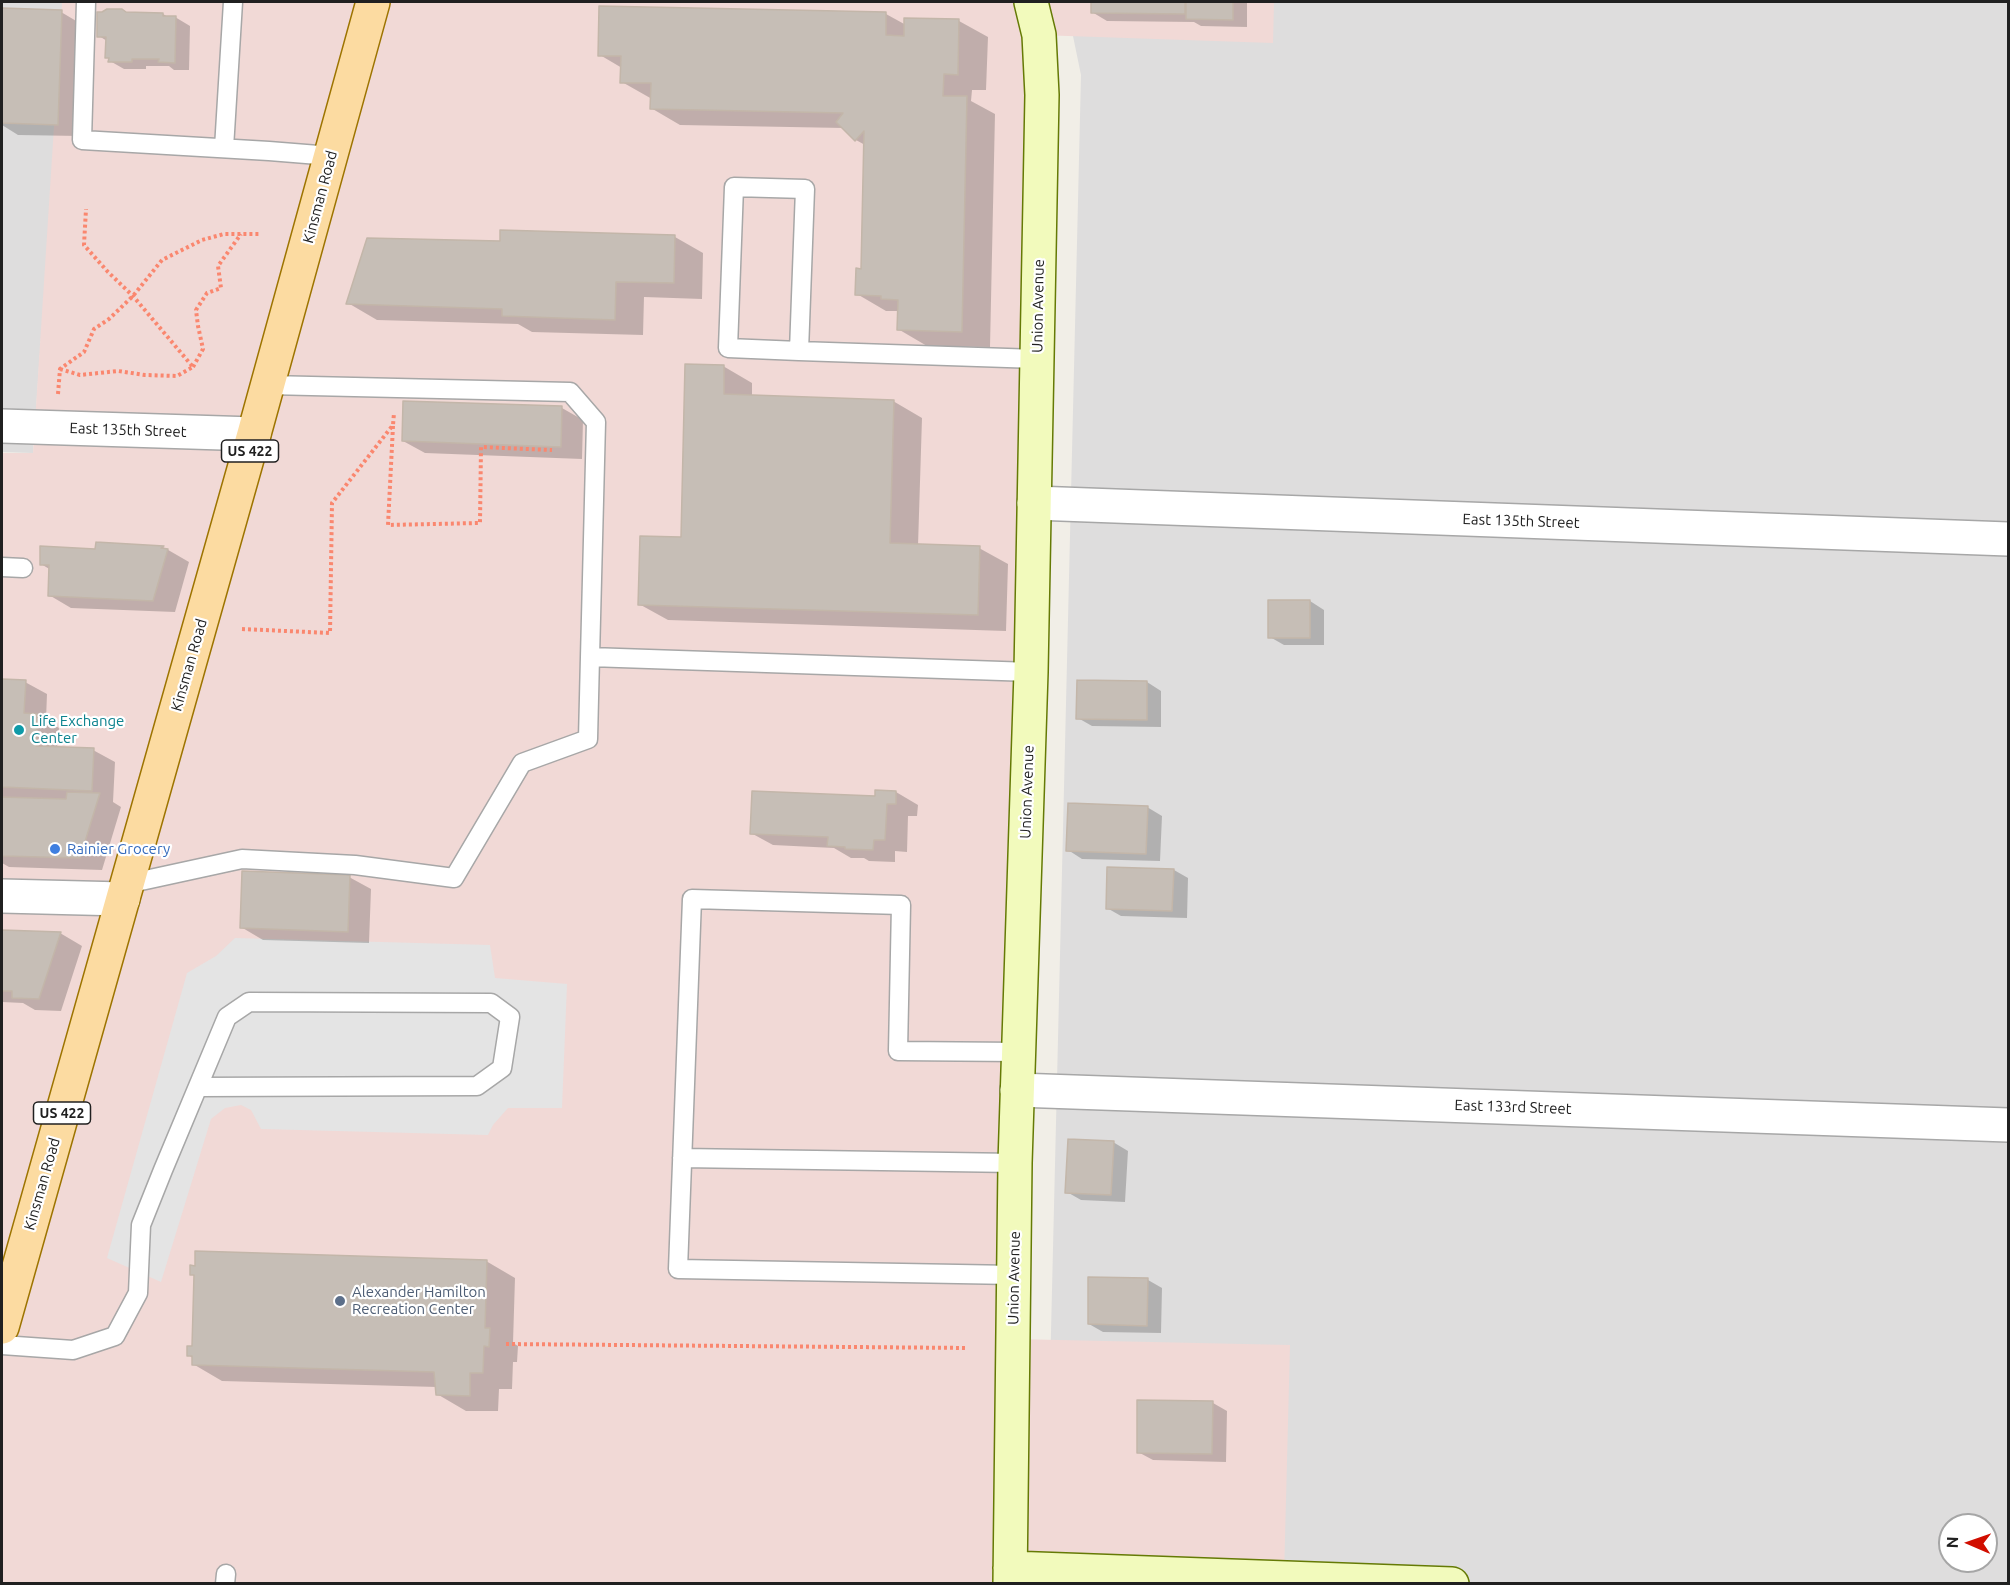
<!DOCTYPE html>
<html>
<head>
<meta charset="utf-8">
<style>
	body { margin:0 }
	#map { position:relative; width:2010px; height:1585px; overflow:hidden; background:#f1eee7; font-family:Ubuntu,sans-serif }
	canvas { display:block }
	.frame { position:absolute; inset:0; border:3px solid #202020; pointer-events:none }
	.north { position:absolute; left:1938px; top:1513px; width:60px; height:60px; box-sizing:border-box; background:#fff; border:2px solid #a6a6a6; border-radius:50%; rotate:272deg; font-size:16px; font-weight:700; line-height:24px; text-align:center; color:#202020 }
	.north::after { content:''; display:block; margin:auto; width:21px; height:27px; background:#d10e00; clip-path:polygon(50% 0,100% 100%,50% 72%,0 100%) }
</style>
</head>
<body>
<div id="map">
<canvas width="2010" height="1585"></canvas>
<div class="frame"></div>
<div class="north">N</div>
</div>
<script>
const g = document.querySelector('canvas').getContext('2d');
g.lineJoin = 'round';
function paint(path, color) {
  g.fillStyle = color;
  g.fill(path, 'evenodd');
}
function poly(rows) {
  const path = new Path2D();
  for (const r of rows) {
    path.moveTo(r[0], r[1]);
    for (let i = 2; i < r.length; i += 2) path.lineTo(r[i], r[i + 1]);
  }
  return path;
}
function trace(path, color, width, dash) {
  g.strokeStyle = color;
  g.lineWidth = width;
  g.lineCap = dash ? 'butt' : 'round';
  g.setLineDash(dash || []);
  g.stroke(path);
}
function write(font, color, halo, rows, align = 'center') {
  g.font = font + ' Ubuntu,sans-serif';
  g.lineWidth = 4.5;
  g.setLineDash([]);
  g.textBaseline = 'middle';
  g.strokeStyle = halo;
  g.fillStyle = color;
  for (const [text, x, y, turn = 0] of rows) {
    g.save();
    g.translate(x, y);
    g.rotate((+turn || 0) * Math.PI / 180);
    g.textAlign = isNaN(turn) ? turn : align;
    if (halo) g.strokeText(text, 0, 0);
    g.fillText(text, 0, 0);
    g.restore();
  }
}
paint(poly([
	[2,2,190,2,50,208,33,453,2,452],
	[1066,2,2008,2,2008,1583,1045,1583,1081,75],
	[1950,1525,1986,1525,1986,1561,1950,1561]
]), '#dedddd');
paint(poly([
	[62,2,1274,2,1273,43,1039,35,1013,1339,1290,1345,1284,1577,1452,1583,2,1584,2,453,33,453]
]), '#f1d9d6');
paint(poly([
	[235,938,490,945,495,978,567,984,562,1108,508,1108,493,1125,488,1135,261,1129,251,1110,241,1105,225,1108,211,1119,161,1282,107,1258,187,973,216,956]
]), '#e4e4e4');
paint(poly([
	[1092,2,1247,2,1247,27,1201,26,1194,22,1107,21,1092,12],
	[2,10,61,12,83,25,80,136,18,135,2,125],
	[126,13,163,14,168,17,175,17,190,26,189,70,174,70,169,66,146,66,146,69,124,69,110,61,107,57,107,41,99,36],
	[886,14,906,25,906,20,959,21,988,37,986,90,972,90,971,101,995,114,990,347,927,346,898,329,899,311,886,311,857,294,862,270,865,145,856,140,844,128,680,125,651,108,652,99,622,82,622,68,600,55],
	[675,237,703,253,702,299,644,297,643,335,532,332,518,324,377,320,348,303,502,243],
	[723,366,752,383,752,397,893,401,922,418,918,546,979,548,1008,564,1006,631,668,620,639,604,682,539],
	[562,408,583,420,582,459,425,453,403,441],
	[97,544,163,547,189,562,175,612,71,608,49,595,51,570,41,564,97,550],
	[1310,601,1324,610,1324,645,1284,645,1270,637],
	[2,681,25,682,47,694,46,720,59,728,57,748,93,750,115,762,113,802,121,807,102,870,9,867,2,863],
	[1147,682,1161,691,1161,727,1092,726,1078,718],
	[896,792,918,805,917,816,908,816,907,852,895,851,895,862,869,861,864,858,851,858,834,848,773,845,751,833],
	[1147,807,1162,816,1160,861,1082,859,1068,850],
	[1174,870,1188,878,1187,918,1121,916,1107,908],
	[349,877,371,889,369,943,263,940,241,927],
	[2,932,60,933,82,946,61,1011,35,1010,23,1003,2,1002],
	[1113,1142,1128,1151,1125,1202,1081,1200,1067,1192],
	[486,1261,515,1278,513,1343,518,1346,517,1362,513,1362,512,1389,499,1389,498,1411,466,1411,437,1394,437,1387,222,1381,193,1364,193,1358,188,1355,194,1348,196,1277,191,1274],
	[1148,1280,1162,1288,1161,1333,1103,1332,1089,1324],
	[1213,1403,1227,1411,1226,1462,1153,1460,1138,1452]
]), '#0003');
const building = poly([
	[1091,2,1185,2,1185,14,1091,13,1091,2],
	[1186,2,1233,2,1233,20,1186,19,1186,2],
	[599,6,886,12,886,35,904,36,904,18,959,19,958,75,944,74,943,96,967,96,962,332,897,330,898,300,881,299,881,296,855,295,856,268,861,269,864,131,855,141,836,122,843,113,650,109,651,83,620,83,621,56,598,56,599,6],
	[2,8,62,10,58,125,2,123,2,8],
	[107,9,122,9,126,12,163,13,163,16,176,16,175,63,158,62,159,59,132,59,132,62,108,62,109,58,105,58,106,37,97,37,97,12,102,12,107,9],
	[500,230,675,235,674,283,616,282,615,320,502,316,502,309,346,304,367,238,500,241,500,230],
	[685,364,724,365,724,394,894,400,890,543,980,546,978,615,638,605,640,536,681,537,685,364],
	[403,401,562,406,561,447,402,441,403,401],
	[96,542,164,546,161,548,168,549,153,601,48,596,49,565,40,565,40,546,95,549,96,542],
	[1268,600,1310,600,1310,638,1268,638,1268,600],
	[2,679,26,680,24,713,37,714,36,746,94,748,92,791,2,787,2,679],
	[1077,680,1147,681,1147,720,1076,719,1077,680],
	[875,790,896,791,896,804,887,804,885,840,874,840,873,850,845,849,845,847,827,846,828,837,750,834,752,791,875,796,875,790],
	[67,792,100,793,80,858,2,856,2,797,66,799,67,792],
	[1068,803,1148,806,1146,854,1066,851,1068,803],
	[1107,867,1174,869,1172,911,1106,909,1107,867],
	[242,871,350,875,348,932,240,928,242,871],
	[2,930,61,932,39,999,12,998,12,991,2,991,2,930],
	[1068,1139,1114,1141,1111,1195,1065,1193,1068,1139],
	[195,1251,487,1260,485,1328,490,1328,489,1347,484,1346,483,1373,470,1373,470,1396,436,1395,434,1372,192,1365,192,1356,187,1356,187,1346,192,1346,194,1275,190,1275,190,1265,195,1266,195,1251],
	[1088,1277,1148,1278,1147,1326,1088,1324,1088,1277],
	[1137,1400,1213,1401,1212,1454,1137,1453,1137,1400]
]);
paint(building, '#c6beb6');
trace(building, '#c3b6a9', 1.5);
const lane = poly([
	[86,2,82,140,269,151,331,156],
	[224,148,233,2],
	[799,351,805,189,734,187,728,348,799,351,1037,359],
	[268,385,570,392,596,422,590,657,1031,672],
	[2,567,23,568],
	[127,884,242,859,355,865,454,878,522,763,588,739,590,657],
	[682,1158,1015,1163],
	[1014,1275,678,1269,692,899,901,905,898,1051,1019,1052],
	[2,1345,73,1350,115,1336,138,1293,141,1225,163,1170,227,1017,249,1002,491,1003,510,1017,502,1068,477,1086,198,1087],
	[225,1584,226,1574]
]);
const street = poly([
	[2,426,254,434],
	[1034,503,2008,539],
	[2,896,123,899],
	[1017,1090,2008,1125]
]);
const secondary = poly([
	[1010,1568,1452,1584],
	[1010,1584,1015,1163,1031,672,1042,95,1039,35,1031,2]
]);
const primary = poly([
	[2,1327,254,434,373,2]
]);
trace(lane, '#a7a7a7', 21);
trace(street, '#a7a7a7', 36);
trace(secondary, '#657a05', 36);
trace(primary, '#9d7400', 36);
trace(poly([
	[193,367,203,349,198,326,196,310,207,293,221,288,218,266,241,234],
	[60,369,80,375,118,371,145,375,177,376,193,367,133,296,108,272,84,245,86,209],
	[58,394,60,369,84,352,94,329,109,319,133,296,162,260,202,240,224,234,261,234],
	[393,426,388,525,480,523,481,447,552,450],
	[242,629,330,633,332,503,393,425,394,413],
	[506,1344,968,1348]
]), '#fa876f', 4, [3, 3]);
trace(lane, '#fff', 18);
trace(street, '#fff', 33);
trace(secondary, '#f2fabc', 33);
trace(primary, '#fcdba1', 33);
for (const [x, y, r, color] of [
	[19,730,6,"#0f9aa8"],
	[55,849,6,"#3f7fe0"],
	[340,1301,6,"#5c6f8a"]
]) {
  const dot = new Path2D();
  dot.arc(x, y, r, 0, 2 * Math.PI);
  g.fillStyle = color;
  g.fill(dot);
  trace(dot, '#fff', 2);
}
for (const [x, y, w] of [
	[250,451,57],
	[62,1113,57]
]) {
  const box = new Path2D();
  box.roundRect(x - w / 2, y - 11, w, 22, 4.5);
  g.fillStyle = '#fff';
  g.fill(box);
  trace(box, '#202020', 1.5);
}
write('bold 14px', '#202020', null, [
	["US 422",250,451],
	["US 422",62,1113]
]);
write('15px', '#202020', '#fff', [
	["Kinsman Road",320,197,-75],
	["Union Avenue",1038,306,-89],
	["East 135th Street",128,430,2],
	["East 135th Street",1521,521,2],
	["Kinsman Road",189,665,-74],
	["Union Avenue",1027,792,-88],
	["East 133rd Street",1513,1107,2],
	["Kinsman Road",42,1184,-74],
	["Union Avenue",1014,1278,-89]
]);
write('15px', '#0d838f', '#fff', [
	["Life Exchange",31,721],
	["Center",31,738]
], 'left');
write('15px', '#366cbe', '#fff', [
	["Rainier Grocery",67,849]
], 'left');
write('15px', '#4e5e75', '#fff', [
	["Alexander Hamilton",352,1292],
	["Recreation Center",352,1309]
], 'left');
</script>
</body>
</html>
